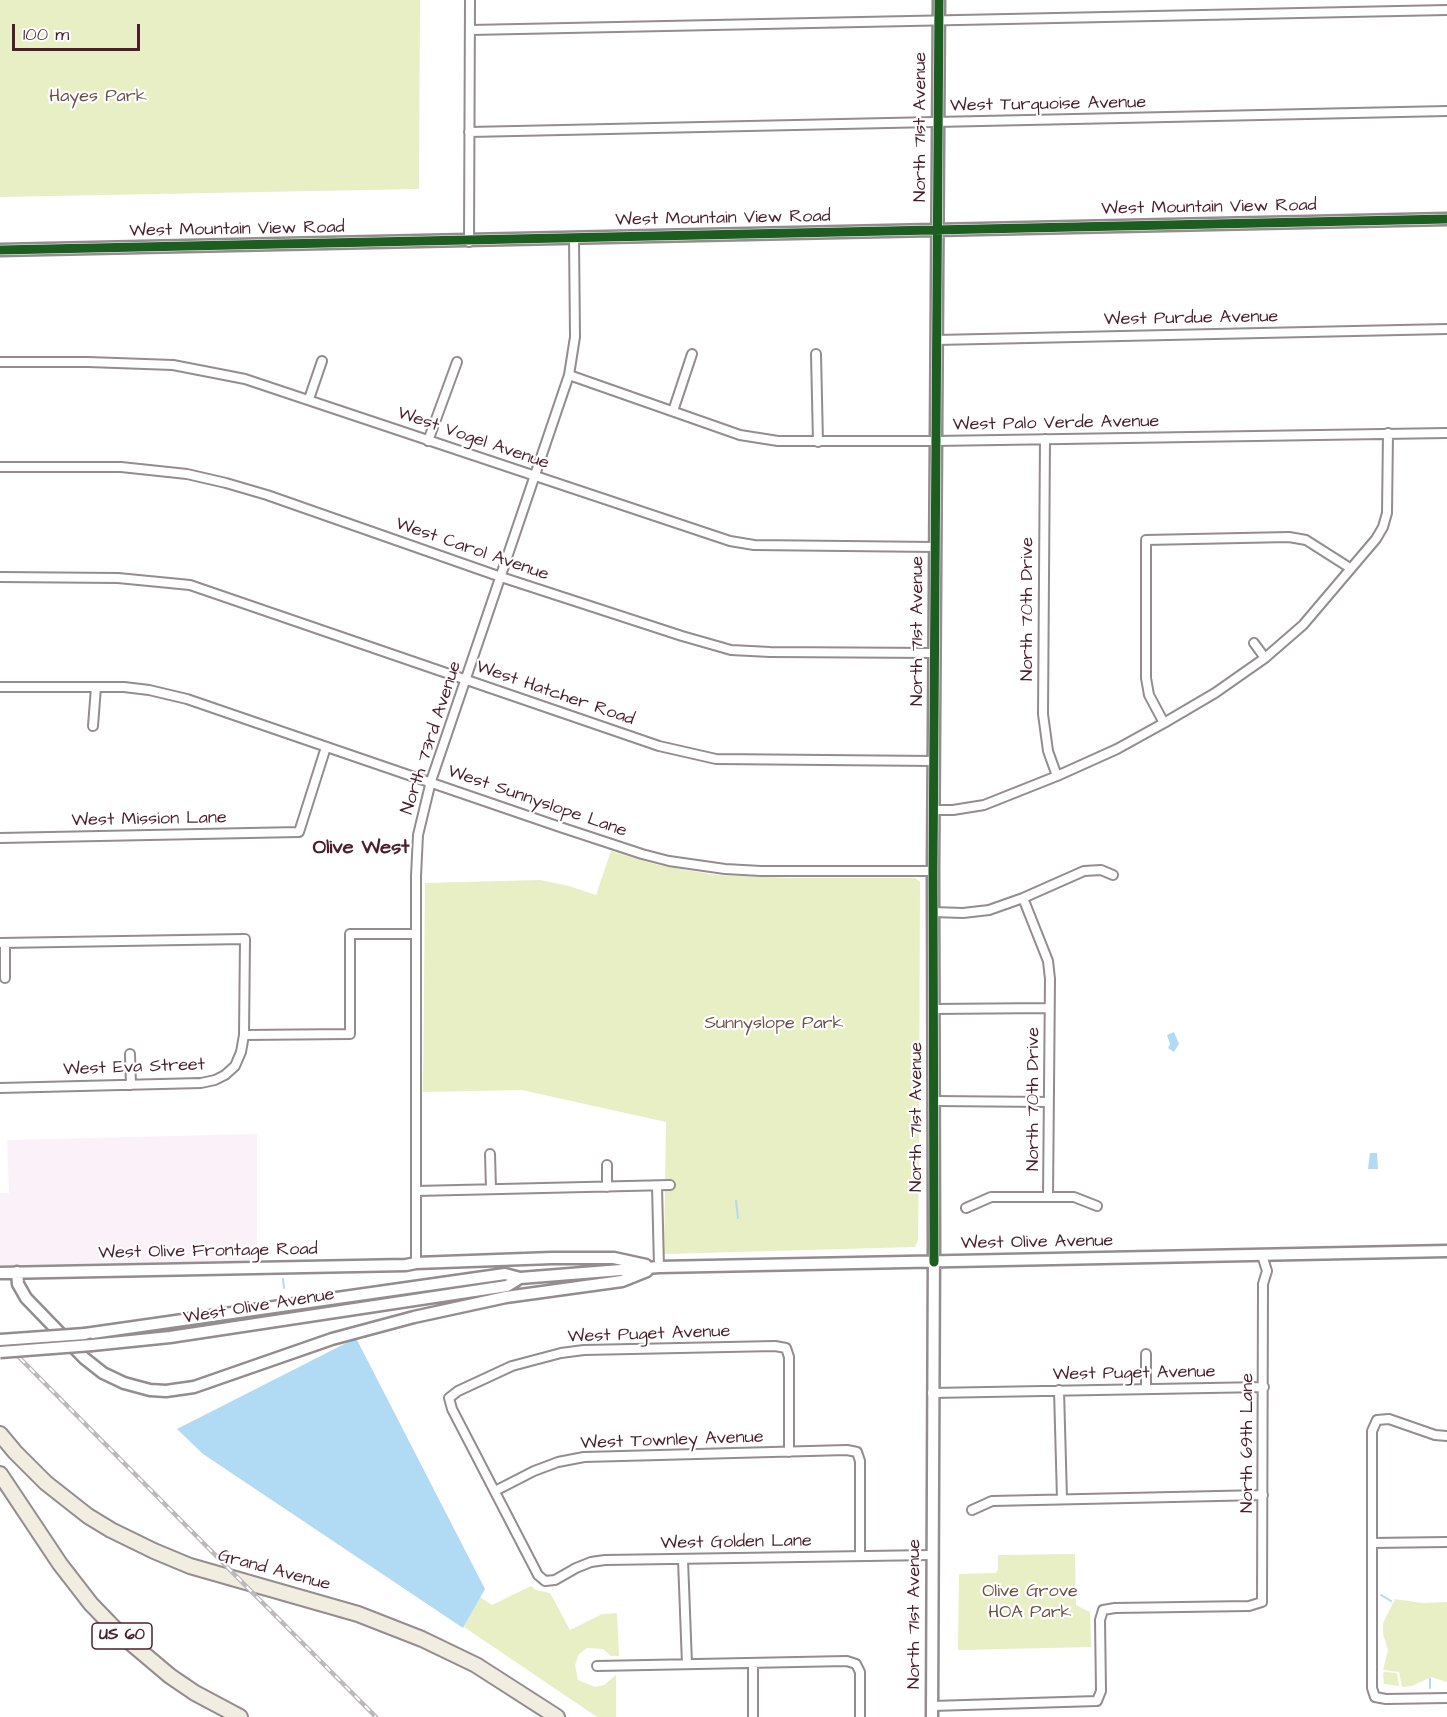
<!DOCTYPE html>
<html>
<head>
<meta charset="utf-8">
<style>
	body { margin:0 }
	#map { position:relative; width:1447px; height:1717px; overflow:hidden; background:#fff; font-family:"Architects Daughter",sans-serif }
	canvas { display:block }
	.scale { position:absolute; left:12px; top:24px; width:128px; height:27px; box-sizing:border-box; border:3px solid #4a1f2b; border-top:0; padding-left:8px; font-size:18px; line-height:21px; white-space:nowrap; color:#4a1f2b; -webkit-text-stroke:4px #fff; paint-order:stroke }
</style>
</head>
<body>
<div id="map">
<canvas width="1447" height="1717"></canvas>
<div class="scale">100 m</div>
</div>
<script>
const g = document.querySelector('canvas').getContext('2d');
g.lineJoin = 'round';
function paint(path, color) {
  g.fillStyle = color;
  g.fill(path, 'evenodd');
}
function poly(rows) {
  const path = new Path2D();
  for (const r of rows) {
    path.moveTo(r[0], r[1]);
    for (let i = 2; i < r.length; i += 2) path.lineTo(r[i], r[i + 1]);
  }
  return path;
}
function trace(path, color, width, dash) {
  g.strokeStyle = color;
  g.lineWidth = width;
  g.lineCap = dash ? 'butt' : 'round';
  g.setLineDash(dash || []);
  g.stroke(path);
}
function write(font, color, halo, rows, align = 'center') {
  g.font = font + ' "Architects Daughter",sans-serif';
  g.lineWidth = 4.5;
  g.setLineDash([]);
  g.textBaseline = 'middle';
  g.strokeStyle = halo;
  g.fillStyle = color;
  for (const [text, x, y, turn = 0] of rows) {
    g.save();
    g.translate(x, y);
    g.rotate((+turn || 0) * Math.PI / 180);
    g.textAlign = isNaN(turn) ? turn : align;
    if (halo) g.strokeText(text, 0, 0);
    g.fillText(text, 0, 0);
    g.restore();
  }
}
paint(poly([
	[257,1134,257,1261,0,1267,0,1193,9,1193,7,1140]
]), '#faf2f8');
paint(poly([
	[0,0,420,0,419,189,0,197],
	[611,851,658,865,716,875,793,878,915,878,920,882,919,1163,918,1240,915,1247,664,1254,666,1122,522,1090,423,1092,425,883,540,880,569,886,596,895],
	[1075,1554,1076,1605,1090,1612,1091,1647,958,1650,959,1574,996,1573,998,1569,998,1555],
	[531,1586,536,1590,550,1593,570,1630,602,1614,617,1613,619,1656,611,1656,603,1649,587,1648,579,1654,575,1665,578,1680,595,1687,604,1685,616,1675,616,1717,597,1717,464,1627,480,1597,492,1605],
	[1395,1599,1422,1603,1447,1602,1447,1682,1431,1677,1412,1686,1402,1687,1399,1672,1383,1670,1388,1650,1383,1634,1383,1623],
	[1385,1672,1397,1673,1399,1686,1384,1684,1383,1673]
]), '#e8efc4');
paint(poly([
	[1174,1032,1179,1044,1174,1052,1168,1048,1170,1044,1167,1035],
	[1370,1153,1377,1153,1378,1169,1368,1169],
	[356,1338,485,1589,463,1628,203,1454,177,1429]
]), '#b1daf4');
trace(poly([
	[736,1201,738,1218],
	[283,1279,284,1288],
	[1381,1595,1391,1601],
	[1430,1679,1430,1688]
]), '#b1daf4', 2);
const street = poly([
	[470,30,1447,10],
	[469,132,1447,111],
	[469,242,470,0],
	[936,340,1447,329],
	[816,354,818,442],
	[0,362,88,362,173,365,245,379,730,541,754,545,935,547],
	[569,375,740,435,778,441,935,441,1447,433],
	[309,399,322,361],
	[673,411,692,354],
	[1045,439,1043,714,1048,751,1057,776],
	[428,441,457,362],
	[0,467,121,467,187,474,226,483,267,495,501,577,682,636,731,650,770,652,935,653],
	[0,577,118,578,190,585,659,746,716,759,934,761],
	[1254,643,1265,658],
	[0,687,124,687,149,690,187,699,560,827,642,854,669,861,725,869,761,871,933,871],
	[1164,723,1149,695,1146,678,1146,540,1289,537,1306,540,1350,568],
	[93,726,96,687],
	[934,810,953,810,984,805,1057,776,1117,749,1164,723,1215,693,1265,658,1303,625,1376,539,1383,527,1387,513,1388,433],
	[0,838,299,832,326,747],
	[1023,898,1048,961,1050,979,1048,1197],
	[933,912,963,913,989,910,1023,898,1084,871,1101,870,1113,875],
	[0,943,245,939,244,1035,241,1052,235,1066,225,1075,215,1080,201,1083,0,1088],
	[5,943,5,978],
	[933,1009,1049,1008],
	[244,1035,350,1034,350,934,416,934],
	[130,1054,131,1085],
	[934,1101,1048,1102],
	[490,1154,491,1189],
	[607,1165,607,1187],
	[657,1186,659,1267],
	[416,1191,670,1185],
	[966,1208,991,1197,1074,1197,1097,1206],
	[416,1263,416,876,418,835,431,781,569,375,575,337,574,238],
	[1146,1354,1146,1389],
	[1059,1390,1062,1499],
	[932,1393,1264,1387],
	[1447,1436,1435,1435,1389,1419,1377,1420,1372,1431,1372,1688,1375,1697,1386,1699,1447,1698],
	[789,1452,789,1357,786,1348,775,1346,584,1350,561,1353,512,1366,458,1391,449,1398,452,1409,538,1575,545,1581,555,1580,576,1568,591,1562,605,1560,932,1555],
	[495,1491,534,1471,558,1462,584,1457,847,1450,857,1452,860,1461,860,1556],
	[972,1510,992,1501,1263,1495],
	[1372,1543,1447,1542],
	[683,1560,687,1664],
	[753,1663,753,1717],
	[597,1666,847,1661,856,1664,860,1672,860,1717],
	[932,1706,1097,1701,1101,1691,1100,1620,1103,1610,1115,1608,1249,1606,1262,1602,1263,1284,1267,1271,1262,1255]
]);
const secondary = poly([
	[0,250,1447,219],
	[17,1272,18,1284,26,1298,84,1358,103,1373,124,1383,150,1390,166,1391,194,1387,332,1339,414,1317,506,1297,622,1281,647,1271],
	[0,1273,406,1265,416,1263,552,1258,614,1258,646,1265],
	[85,1334,505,1274,520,1278,659,1267,1447,1251],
	[92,1345,170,1337,507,1286,520,1278],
	[932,1717,934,1244,933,871,939,0]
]);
const highway = poly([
	[0,1434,15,1452,46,1483,88,1516,111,1530,154,1551,190,1566,358,1614,422,1639,476,1665,557,1717],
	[0,1474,60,1564,91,1604,119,1633,170,1676,195,1693,240,1717]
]);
trace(street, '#948c8e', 12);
trace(secondary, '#948c8e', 15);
trace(highway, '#948c8e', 18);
trace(street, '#fff', 8);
trace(secondary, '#fff', 10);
trace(highway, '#f1ede1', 14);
const rail = poly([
	[0,1338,376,1717]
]);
trace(rail, '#bdb8b9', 4.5);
trace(rail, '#fff', 2, [7]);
const secondaryBridge = poly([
	[0,1340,85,1334],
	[0,1352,92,1345]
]);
trace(secondaryBridge, '#948c8e', 15, []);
trace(secondaryBridge, '#fff', 10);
trace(poly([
	[0,250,1447,219],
	[934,1262,933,871,939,0]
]), '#1b5e20', 9);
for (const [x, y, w] of [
	[122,1636,60]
]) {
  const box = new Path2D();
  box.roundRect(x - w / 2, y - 13, w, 26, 4.5);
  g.fillStyle = '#fff';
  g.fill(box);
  trace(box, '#4a1f2b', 1.5);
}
write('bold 16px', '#4a1f2b', null, [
	["US 60",122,1636]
]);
write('18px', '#6d5045', '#fff', [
	["Hayes Park",98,97],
	["Sunnyslope Park",774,1024],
	["Olive Grove",1030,1592],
	["HOA Park",1030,1613]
]);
write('18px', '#4a1f2b', '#fff', [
	["West Turquoise Avenue",1048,105,-1],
	["North 71st Avenue",921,127,-90],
	["West Mountain View Road",1209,208,-1],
	["West Mountain View Road",723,219,-1],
	["West Mountain View Road",237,230,-1],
	["West Purdue Avenue",1191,319,-1],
	["West Palo Verde Avenue",1056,424,-1],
	["West Vogel Avenue",473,439,19],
	["West Carol Avenue",472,550,19],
	["North 70th Drive",1028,609,-90],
	["North 71st Avenue",918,631,-90],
	["West Hatcher Road",555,694,19],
	["North 73rd Avenue",432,738,-72],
	["West Sunnyslope Lane",537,802,19],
	["West Mission Lane",149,820,-1],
	["West Eva Street",134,1068,-2],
	["North 70th Drive",1034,1099,-90],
	["North 71st Avenue",917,1117,-90],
	["West Olive Avenue",1037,1243,-1],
	["West Olive Frontage Road",208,1252,-1],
	["West Olive Avenue",259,1307,-9],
	["West Puget Avenue",649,1335,-2],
	["West Puget Avenue",1134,1374,-1],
	["West Townley Avenue",672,1441,-2],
	["North 69th Lane",1248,1443,-90],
	["West Golden Lane",736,1543,-1],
	["Grand Avenue",274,1571,15],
	["North 71st Avenue",915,1614,-90]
]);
write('bold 20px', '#4a1f2b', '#fff', [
	["Olive West",361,849]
]);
</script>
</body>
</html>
